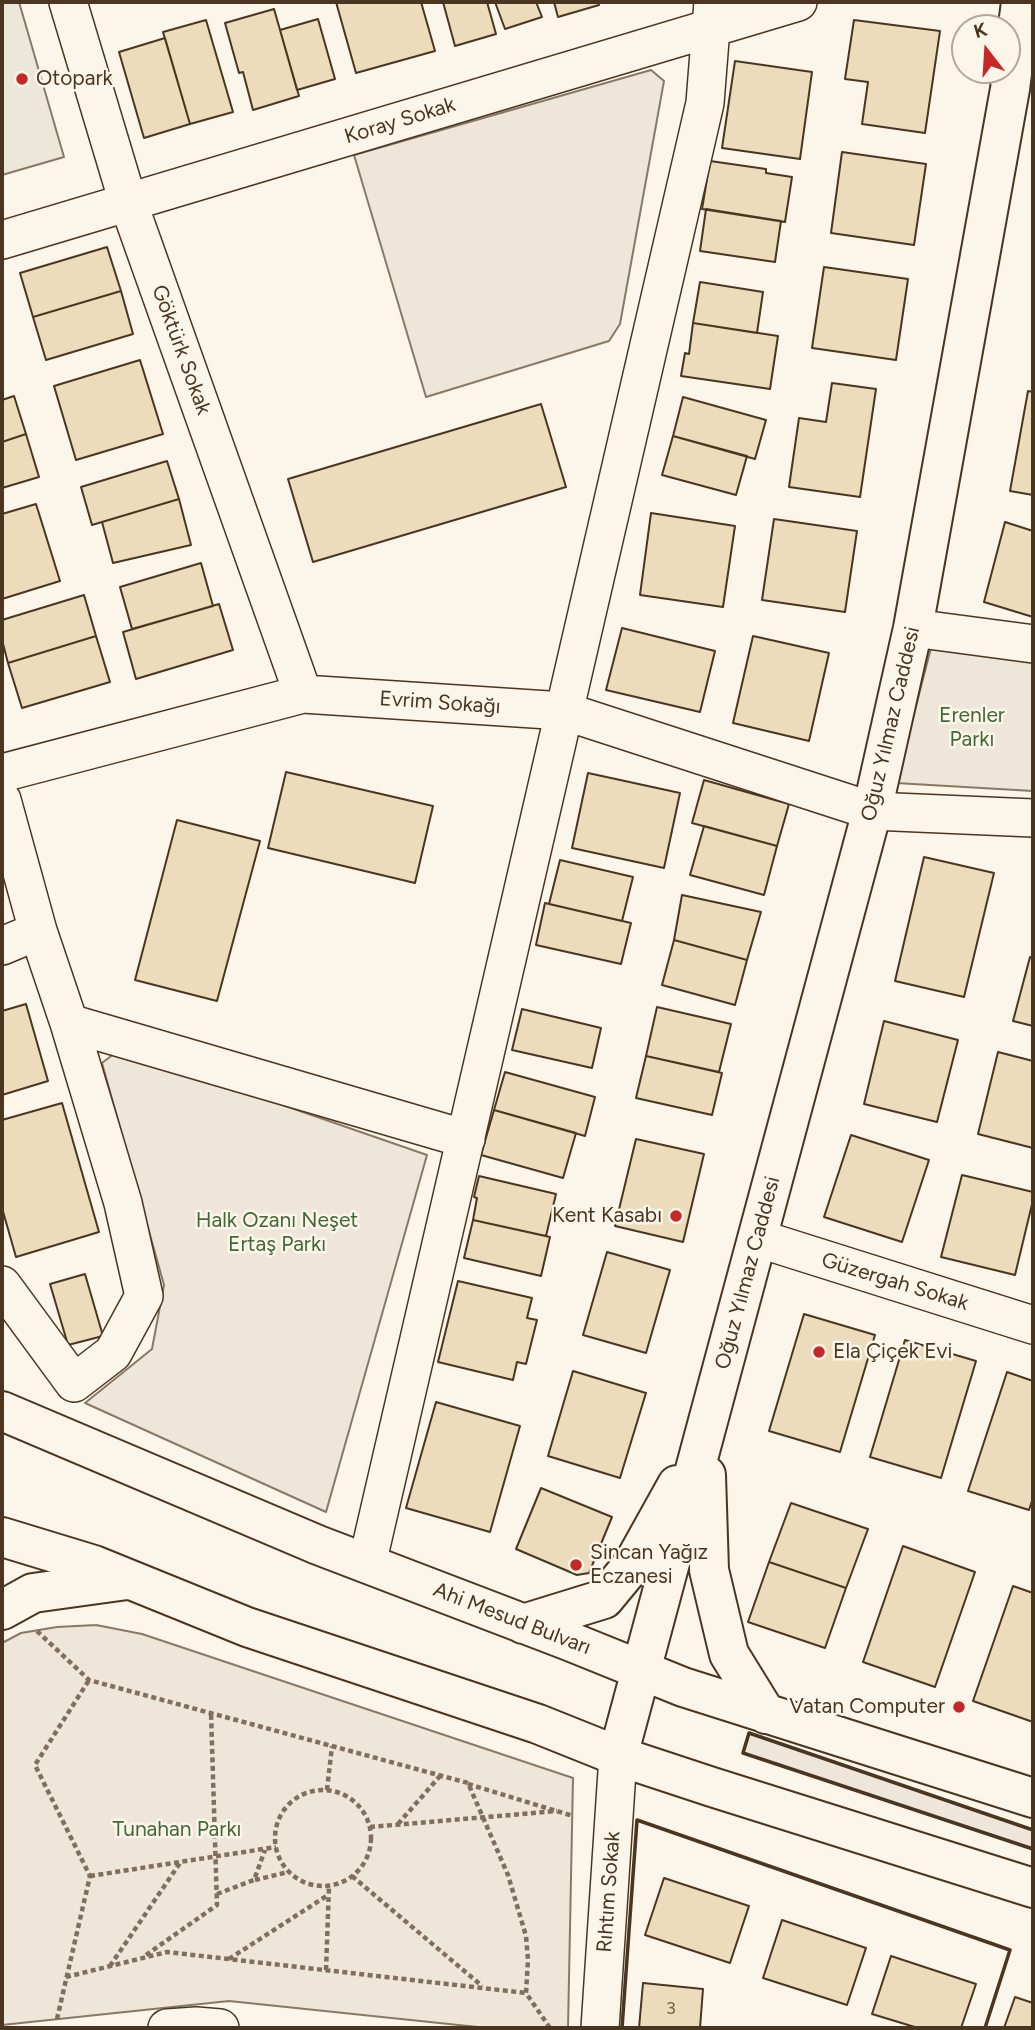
<!DOCTYPE html>
<html>
<head>
<meta charset="utf-8">
<style>
	body { margin:0 }
	#map { position:relative; width:1035px; height:2030px; overflow:hidden; background:#fbf6e9; font-family:Figtree,sans-serif }
	canvas { display:block }
	.frame { position:absolute; inset:0; border:4px solid #4a3520; pointer-events:none }
	.north { position:absolute; left:951px; top:14px; width:70px; height:70px; box-sizing:border-box; background:#fbf6e9; border:2px solid #b4a999; border-radius:50%; rotate:343deg; font-size:19px; font-weight:700; line-height:28px; text-align:center; color:#4a3520 }
	.north::after { content:''; display:block; margin:auto; width:24px; height:32px; background:#c62828; clip-path:polygon(50% 0,100% 100%,50% 72%,0 100%) }
</style>
</head>
<body>
<div id="map">
<canvas width="1035" height="2030"></canvas>
<div class="frame"></div>
<div class="north">K</div>
</div>
<script>
const g = document.querySelector('canvas').getContext('2d');
g.lineJoin = 'round';
function paint(path, color) {
  g.fillStyle = color;
  g.fill(path, 'evenodd');
}
function poly(rows) {
  const path = new Path2D();
  for (const r of rows) {
    if (r.length === 3) {
      path.moveTo(r[0] + r[2], r[1]);
      path.arc(r[0], r[1], r[2], 0, 2 * Math.PI);
      continue;
    }
    path.moveTo(r[0], r[1]);
    for (let i = 2; i < r.length; i += 2) path.lineTo(r[i], r[i + 1]);
  }
  return path;
}
function trace(path, color, width, dash) {
  g.strokeStyle = color;
  g.lineWidth = width;
  g.lineCap = dash ? 'butt' : 'round';
  g.setLineDash(dash || []);
  g.stroke(path);
}
function write(font, color, halo, rows, align = 'center') {
  g.font = font + ' Figtree,sans-serif';
  g.lineWidth = 5;
  g.setLineDash([]);
  g.textBaseline = 'middle';
  g.strokeStyle = halo;
  g.fillStyle = color;
  for (const [text, x, y, turn = 0] of rows) {
    g.save();
    g.translate(x, y);
    g.rotate((+turn || 0) * Math.PI / 180);
    g.textAlign = isNaN(turn) ? turn : align;
    if (halo) g.strokeText(text, 0, 0);
    g.fillText(text, 0, 0);
    g.restore();
  }
}
const green = poly([
	[651,70,664,81,620,324,609,341,426,397,354,155,651,70],
	[931,648,1033,662,1033,791,896,783,931,648],
	[115,1053,196,1075,427,1155,326,1512,85,1403,152,1349,164,1285,102,1063,115,1053],
	[96,1625,142,1634,573,1778,568,2028,487,2028,229,2001,2,2025,2,1643,21,1633,57,1627,96,1625],
	[749,1733,1033,1830,1033,1849,743,1753,749,1733]
]);
paint(green, '#ede6d9');
trace(green, '#887966', 2);
const parking = poly([
	[2,2,19,2,64,157,2,175,2,2]
]);
paint(parking, '#ede7d9');
trace(parking, '#887966', 2);
const building = poly([
	[336,2,421,2,435,51,356,73,336,2],
	[443,2,487,2,496,34,455,46,443,2],
	[495,2,536,2,542,17,505,29,495,2],
	[554,2,598,2,599,5,558,17,554,2],
	[274,9,299,96,253,110,243,72,239,73,225,23,274,9],
	[318,19,335,79,297,90,280,30,318,19],
	[206,20,233,112,190,124,163,32,206,20],
	[854,20,940,31,925,133,862,124,868,82,845,79,854,20],
	[165,38,190,124,144,138,119,52,165,38],
	[735,61,812,72,800,159,722,148,735,61],
	[842,152,926,164,914,245,831,233,842,152],
	[710,161,766,169,766,173,792,177,785,222,702,209,710,161],
	[706,209,781,221,775,262,700,251,706,209],
	[107,247,121,291,33,317,20,273,107,247],
	[824,267,908,279,896,360,812,348,824,267],
	[700,282,763,292,757,333,693,323,700,282],
	[121,291,133,334,46,360,33,317,121,291],
	[693,323,778,336,770,389,681,376,685,353,689,354,693,323],
	[140,360,163,434,76,460,54,386,140,360],
	[832,383,876,389,860,497,789,487,799,418,826,422,832,383],
	[1028,391,1033,392,1033,495,1010,491,1028,391],
	[14,396,26,434,2,442,2,400,14,396],
	[683,397,766,420,755,459,673,436,683,397],
	[541,404,566,487,313,562,288,479,541,404],
	[26,434,39,477,2,488,2,442,26,434],
	[673,436,747,456,736,495,662,475,673,436],
	[167,461,179,499,92,525,81,487,167,461],
	[179,499,191,545,113,563,102,522,179,499],
	[36,504,60,581,2,599,2,514,36,504],
	[651,513,735,526,723,607,640,595,651,513],
	[774,519,857,531,845,612,762,600,774,519],
	[1005,522,1033,531,1033,617,984,602,1005,522],
	[201,563,213,606,132,629,120,587,201,563],
	[84,595,96,636,8,663,2,640,2,620,84,595],
	[219,604,233,650,136,679,123,632,219,604],
	[622,628,715,651,700,712,606,690,622,628],
	[96,636,110,682,22,708,8,663,96,636],
	[753,636,829,653,809,741,733,723,753,636],
	[286,772,433,806,415,883,268,848,286,772],
	[588,773,680,793,664,868,572,848,588,773],
	[704,780,789,804,777,846,692,823,704,780],
	[177,820,260,841,217,1001,135,980,177,820],
	[704,826,777,846,764,895,690,875,704,826],
	[924,857,994,873,964,997,895,981,924,857],
	[560,860,633,877,622,921,549,904,560,860],
	[682,895,761,912,747,960,674,940,682,895],
	[545,903,631,923,621,964,536,945,545,903],
	[674,940,747,960,735,1005,662,985,674,940],
	[1030,957,1033,958,1033,1026,1013,1021,1030,957],
	[26,1004,48,1081,2,1095,2,1011,26,1004],
	[657,1007,731,1024,719,1072,646,1056,657,1007],
	[522,1009,601,1028,592,1068,512,1050,522,1009],
	[884,1021,958,1040,937,1122,864,1104,884,1021],
	[998,1052,1033,1061,1033,1148,978,1134,998,1052],
	[646,1056,722,1073,712,1115,636,1098,646,1056],
	[505,1072,595,1097,585,1136,494,1110,505,1072],
	[62,1103,99,1232,16,1257,2,1208,2,1120,62,1103],
	[494,1110,576,1133,563,1178,481,1155,494,1110],
	[851,1135,929,1160,902,1242,824,1217,851,1135],
	[636,1139,704,1154,683,1242,615,1226,636,1139],
	[962,1175,1033,1192,1033,1200,1015,1275,941,1257,962,1175],
	[479,1176,556,1194,546,1236,473,1220,477,1198,474,1197,479,1176],
	[473,1220,550,1237,541,1276,464,1258,473,1220],
	[607,1252,670,1270,646,1353,583,1335,607,1252],
	[85,1274,103,1336,68,1345,50,1284,85,1274],
	[458,1281,532,1298,527,1318,537,1320,526,1364,517,1362,513,1380,438,1362,458,1281],
	[804,1314,875,1335,840,1452,769,1431,804,1314],
	[905,1340,976,1361,941,1478,870,1457,905,1340],
	[573,1371,646,1393,620,1478,548,1456,573,1371],
	[1007,1372,1033,1381,1033,1498,1029,1510,968,1491,1007,1372],
	[436,1402,520,1426,490,1532,406,1508,436,1402],
	[541,1488,612,1517,589,1573,577,1575,516,1549,541,1488],
	[791,1503,868,1529,846,1588,769,1562,791,1503],
	[903,1546,975,1572,935,1687,863,1662,903,1546],
	[769,1562,846,1588,825,1648,748,1622,769,1562],
	[1013,1586,1033,1593,1033,1722,973,1701,1013,1586],
	[664,1878,749,1906,730,1963,645,1935,664,1878],
	[782,1920,866,1948,847,2005,763,1978,782,1920],
	[891,1956,976,1984,961,2028,918,2028,872,2014,891,1956],
	[643,1983,703,1989,700,2028,639,2028,643,1983],
	[1015,1997,1033,2003,1033,2028,1004,2028,1015,1997]
]);
paint(building, '#ecdcbc');
trace(building, '#4a3520', 2);
const minor = poly([
	[68,2,128,202,303,694],
	[2,240,798,2],
	[913,628,1033,644],
	[2,773,303,694,564,711,872,811,1033,818],
	[2,800,38,931,69,1023,123,1203,144,1296,113,1353,74,1383,2,1285],
	[2,946,38,931],
	[69,1023,466,1139],
	[757,1238,1033,1325],
	[367,1564,705,103,713,2],
	[167,2028,196,2026,220,2028],
	[600,2028,618,1756]
]);
const major = poly([
	[2,1411,318,1545,569,1641,683,1687,1033,1798],
	[706,1475,709,1570,729,1654,766,1714],
	[2,1537,94,1565,247,1627,538,1724,618,1756,712,1787,1033,1888],
	[2,1610,33,1593,127,1580],
	[523,1624,604,1599,633,1564,677,1485],
	[618,1756,872,811,913,628,1010,89,1021,2]
]);
trace(minor, '#4a3520', 40);
trace(major, '#4a3520', 42);
trace(poly([
	[37,1631,89,1680,468,1783,508,1875,526,1936,528,1960,526,1993,550,2028],
	[468,1784,573,1816],
	[327,1790,332,1746],
	[323,1838,48],
	[398,1824,440,1776],
	[370,1827,557,1811],
	[90,1876,276,1847],
	[352,1876,482,1986],
	[255,1880,288,1872],
	[217,1894,254,1880,265,1850],
	[146,1955,217,1905,211,1713],
	[229,1959,328,1895],
	[110,1966,180,1863],
	[326,1970,329,1886],
	[66,1977,167,1952,526,1993],
	[57,2019,90,1876,35,1765,89,1680]
]), '#7f6f5c', 4.5, [5, 3.5]);
trace(minor, '#fbf6e9', 37);
trace(major, '#fbf6e9', 38);
trace(poly([
	[1033,1830,749,1733,743,1753,1033,1849],
	[622,2028,637,1820,1010,1950,985,2028]
]), '#4a3520', 3.5);
for (const [x, y, r, color] of [
	[22,79,7,"#c62828"],
	[676,1216,7,"#c62828"],
	[819,1352,7,"#c62828"],
	[576,1565,7,"#c62828"],
	[959,1707,7,"#c62828"]
]) {
  const dot = new Path2D();
  dot.arc(x, y, r, 0, 2 * Math.PI);
  g.fillStyle = color;
  g.fill(dot);
  trace(dot, '#fbf6e9', 2.5);
}
write('18px', '#725f47', null, [
	["3",671,2009]
]);
write('21px', '#4a3520', '#fbf6e9', [
	["Otopark",36,79],
	["Kent Kasabı",662,1216,"right"],
	["Ela Çiçek Evi",833,1352],
	["Sincan Yağız",590,1553],
	["Eczanesi",590,1577],
	["Vatan Computer",945,1707,"right"]
], 'left');
write('21px', '#4a3520', '#fbf6e9', [
	["Koray Sokak",400,121,-17],
	["Göktürk Sokak",181,350,70],
	["Evrim Sokağı",440,703,4],
	["Oğuz Yılmaz Caddesi",891,724,-77],
	["Oğuz Yılmaz Caddesi",748,1273,-75],
	["Güzergah Sokak",895,1282,17],
	["Ahi Mesud Bulvarı",512,1619,21],
	["Rıhtım Sokak",609,1892,-86]
]);
write('21px', '#436837', '#fbf6e9', [
	["Erenler",972,716],
	["Parkı",972,740],
	["Halk Ozanı Neşet",277,1221],
	["Ertaş Parkı",277,1245],
	["Tunahan Parkı",177,1830]
]);
</script>
</body>
</html>
